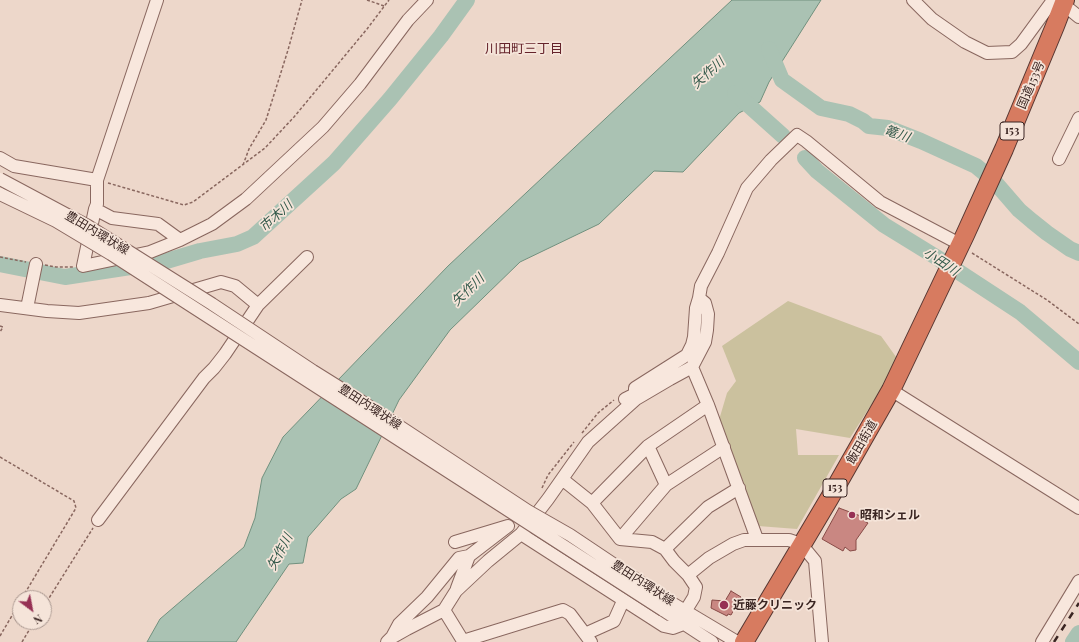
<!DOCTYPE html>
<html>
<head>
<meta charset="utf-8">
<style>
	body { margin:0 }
	#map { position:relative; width:1079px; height:642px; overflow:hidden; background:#edd7ca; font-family:"Playfair Display",serif }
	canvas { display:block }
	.north { position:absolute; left:12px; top:590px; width:40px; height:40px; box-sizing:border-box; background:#f5e4d9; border:1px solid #aa9890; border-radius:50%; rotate:148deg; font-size:11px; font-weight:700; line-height:16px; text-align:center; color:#3a2522 }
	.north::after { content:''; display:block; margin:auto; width:14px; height:18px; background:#963154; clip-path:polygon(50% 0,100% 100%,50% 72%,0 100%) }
</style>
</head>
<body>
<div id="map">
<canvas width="1079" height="642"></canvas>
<div class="north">N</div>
</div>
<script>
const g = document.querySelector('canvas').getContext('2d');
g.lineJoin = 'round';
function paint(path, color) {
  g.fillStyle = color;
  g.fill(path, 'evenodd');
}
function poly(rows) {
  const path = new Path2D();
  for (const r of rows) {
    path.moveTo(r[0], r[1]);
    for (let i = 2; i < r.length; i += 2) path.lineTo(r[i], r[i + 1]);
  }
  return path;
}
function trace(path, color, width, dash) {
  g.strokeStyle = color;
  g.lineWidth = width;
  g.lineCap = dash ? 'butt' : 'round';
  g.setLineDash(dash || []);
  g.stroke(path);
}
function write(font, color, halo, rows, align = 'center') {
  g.font = font + ' "Playfair Display","Noto Sans JP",serif';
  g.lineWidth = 3.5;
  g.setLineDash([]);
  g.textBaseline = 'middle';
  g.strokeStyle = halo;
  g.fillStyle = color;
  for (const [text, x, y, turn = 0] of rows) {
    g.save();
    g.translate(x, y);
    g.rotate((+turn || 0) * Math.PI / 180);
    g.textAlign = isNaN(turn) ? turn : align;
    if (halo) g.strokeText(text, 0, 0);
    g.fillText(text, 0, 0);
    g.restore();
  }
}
paint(poly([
	[788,301,881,336,899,361,850,438,796,429,798,455,839,455,797,529,758,526,719,420,727,393,736,381,722,346]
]), '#cbc19e');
const water = poly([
	[732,0,821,0,769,82,760,102,739,113,683,172,654,171,599,224,520,262,450,330,399,400,356,489,341,499,308,537,303,563,289,564,236,642,147,642,160,619,244,547,255,518,262,478,283,437,448,266,732,0]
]);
paint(water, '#aac2b3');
trace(water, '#71907e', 1);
trace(poly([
	[769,49,782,80,821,108,849,114,863,121,869,126,888,128,921,141,976,166,993,180,1019,210,1032,221,1047,233,1070,249,1079,253],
	[735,93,783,136],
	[805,158,817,171,884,225,936,257,1020,312,1079,362],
	[0,264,65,277,163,262,200,251,237,244,253,237,334,163,390,99,441,36,467,0],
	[1073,642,1079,633]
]), '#aac2b3', 16);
const building = poly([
	[839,508,866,518,864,521,868,523,856,540,856,550,850,551,845,547,843,551,822,539,839,508],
	[731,591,741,597,731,615,728,614,727,616,711,608,712,600,725,601,731,591]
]);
paint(building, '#c98782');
trace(building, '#874a46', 1);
const minor = poly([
	[157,0,97,180,97,204,95,209,83,266,150,252,180,240,212,224,246,199,323,127,360,84,408,20,427,0],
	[913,0,932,19,965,42,987,53,1012,52,1021,44,1051,3,1063,4,1079,17],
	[0,158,14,166,97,180],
	[1059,159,1079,118],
	[95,209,112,218,158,224,180,240],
	[0,305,47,311,79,313,149,303,221,282,235,286,258,305],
	[27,308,36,264],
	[692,367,708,405,757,539],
	[891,390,1079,508],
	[625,399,635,394,635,388,687,355,692,345,694,337,696,308,699,298],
	[648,446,666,485],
	[562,479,592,503,620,539,652,542,665,549,674,561,688,575,696,587,694,597,686,610],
	[592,503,648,446,708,405],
	[98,520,204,378,214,368,225,354,258,305,307,257],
	[521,534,664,626,673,628,681,625,684,623],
	[620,539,666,485,724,447],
	[455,542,508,526,469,556,457,588],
	[665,549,708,507,739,488],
	[688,575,709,558,733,544,744,540,789,540,801,544,815,561,822,642],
	[670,602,737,642],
	[444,610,463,641,563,610,570,614,591,642],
	[663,610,712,642],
	[585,634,614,621,623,601],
	[392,637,399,624,427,597,459,558,469,556],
	[387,642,391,638,407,629,444,610,456,591,488,561,521,534,548,499,588,442,636,399,670,379,692,367,705,342,707,330,708,314,705,303,699,298,701,286,718,253,747,188,771,160,797,135,806,141,880,202,954,241,960,246],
	[1042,642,1079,581]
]);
const highway = poly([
	[744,642,829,499,891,390,965,235,1004,149,1055,26,1065,0]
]);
trace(minor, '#89675f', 14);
trace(highway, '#583732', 20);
trace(poly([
	[367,0,384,6],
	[243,165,249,149,266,120,288,50,302,0],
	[108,183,184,205,193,202,265,148,294,117,367,29,389,0],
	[972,253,1047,300,1079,324],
	[0,257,26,262],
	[45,265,56,267,73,267],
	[0,326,3,327,0,332],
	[582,433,598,413,614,400],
	[0,457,74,501,76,508,22,598],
	[542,488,548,475,574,442],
	[44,606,93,528],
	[0,636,20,602],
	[22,642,34,622]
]), '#89675f', 1.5, [3, 2]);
trace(minor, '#f8e7dd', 12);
trace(highway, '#d77b60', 18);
trace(poly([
	[1054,642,1079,603]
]), '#3a2522', 2.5, [7, 7]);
const minorBridge = poly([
	[0,179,88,226,212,304,313,371,361,401,528,511,570,535,670,602],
	[0,194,56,221,111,254,663,610]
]);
trace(minorBridge, '#89675f', 14, []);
trace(minorBridge, '#f8e7dd', 12);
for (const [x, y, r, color] of [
	[852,515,4,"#963154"],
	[724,605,5,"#963154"]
]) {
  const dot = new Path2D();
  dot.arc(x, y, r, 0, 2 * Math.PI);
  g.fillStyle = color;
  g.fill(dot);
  trace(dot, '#f5e4d9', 1.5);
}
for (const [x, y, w] of [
	[1012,131,24],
	[835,488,24]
]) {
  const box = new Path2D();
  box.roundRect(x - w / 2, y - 9, w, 18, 3);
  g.fillStyle = '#f5e4d9';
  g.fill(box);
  trace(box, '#3a2522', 1);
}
write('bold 11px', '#3a2522', null, [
	["153",1012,131],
	["153",835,488]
]);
write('12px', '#3a2522', '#f5e4d9', [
	["国道153号",1031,85,-67],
	["豊田内環状線",97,233,31],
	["豊田内環状線",370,407,33],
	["飯田街道",862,442,-60],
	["豊田内環状線",643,583,33]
]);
write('bold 12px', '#3a2522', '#f5e4d9', [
	["昭和シェル",860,515],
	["近藤クリニック",733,605]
], 'left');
write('13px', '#65232b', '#f5e4d9', [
	["川田町三丁目",524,49]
]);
write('italic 13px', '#32594a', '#f5e4d9', [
	["矢作川",708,73,-42],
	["篭川",897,134,19],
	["市木川",276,216,-42],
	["小田川",941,262,33],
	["矢作川",468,290,-44],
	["矢作川",280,552,-62]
]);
</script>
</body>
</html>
